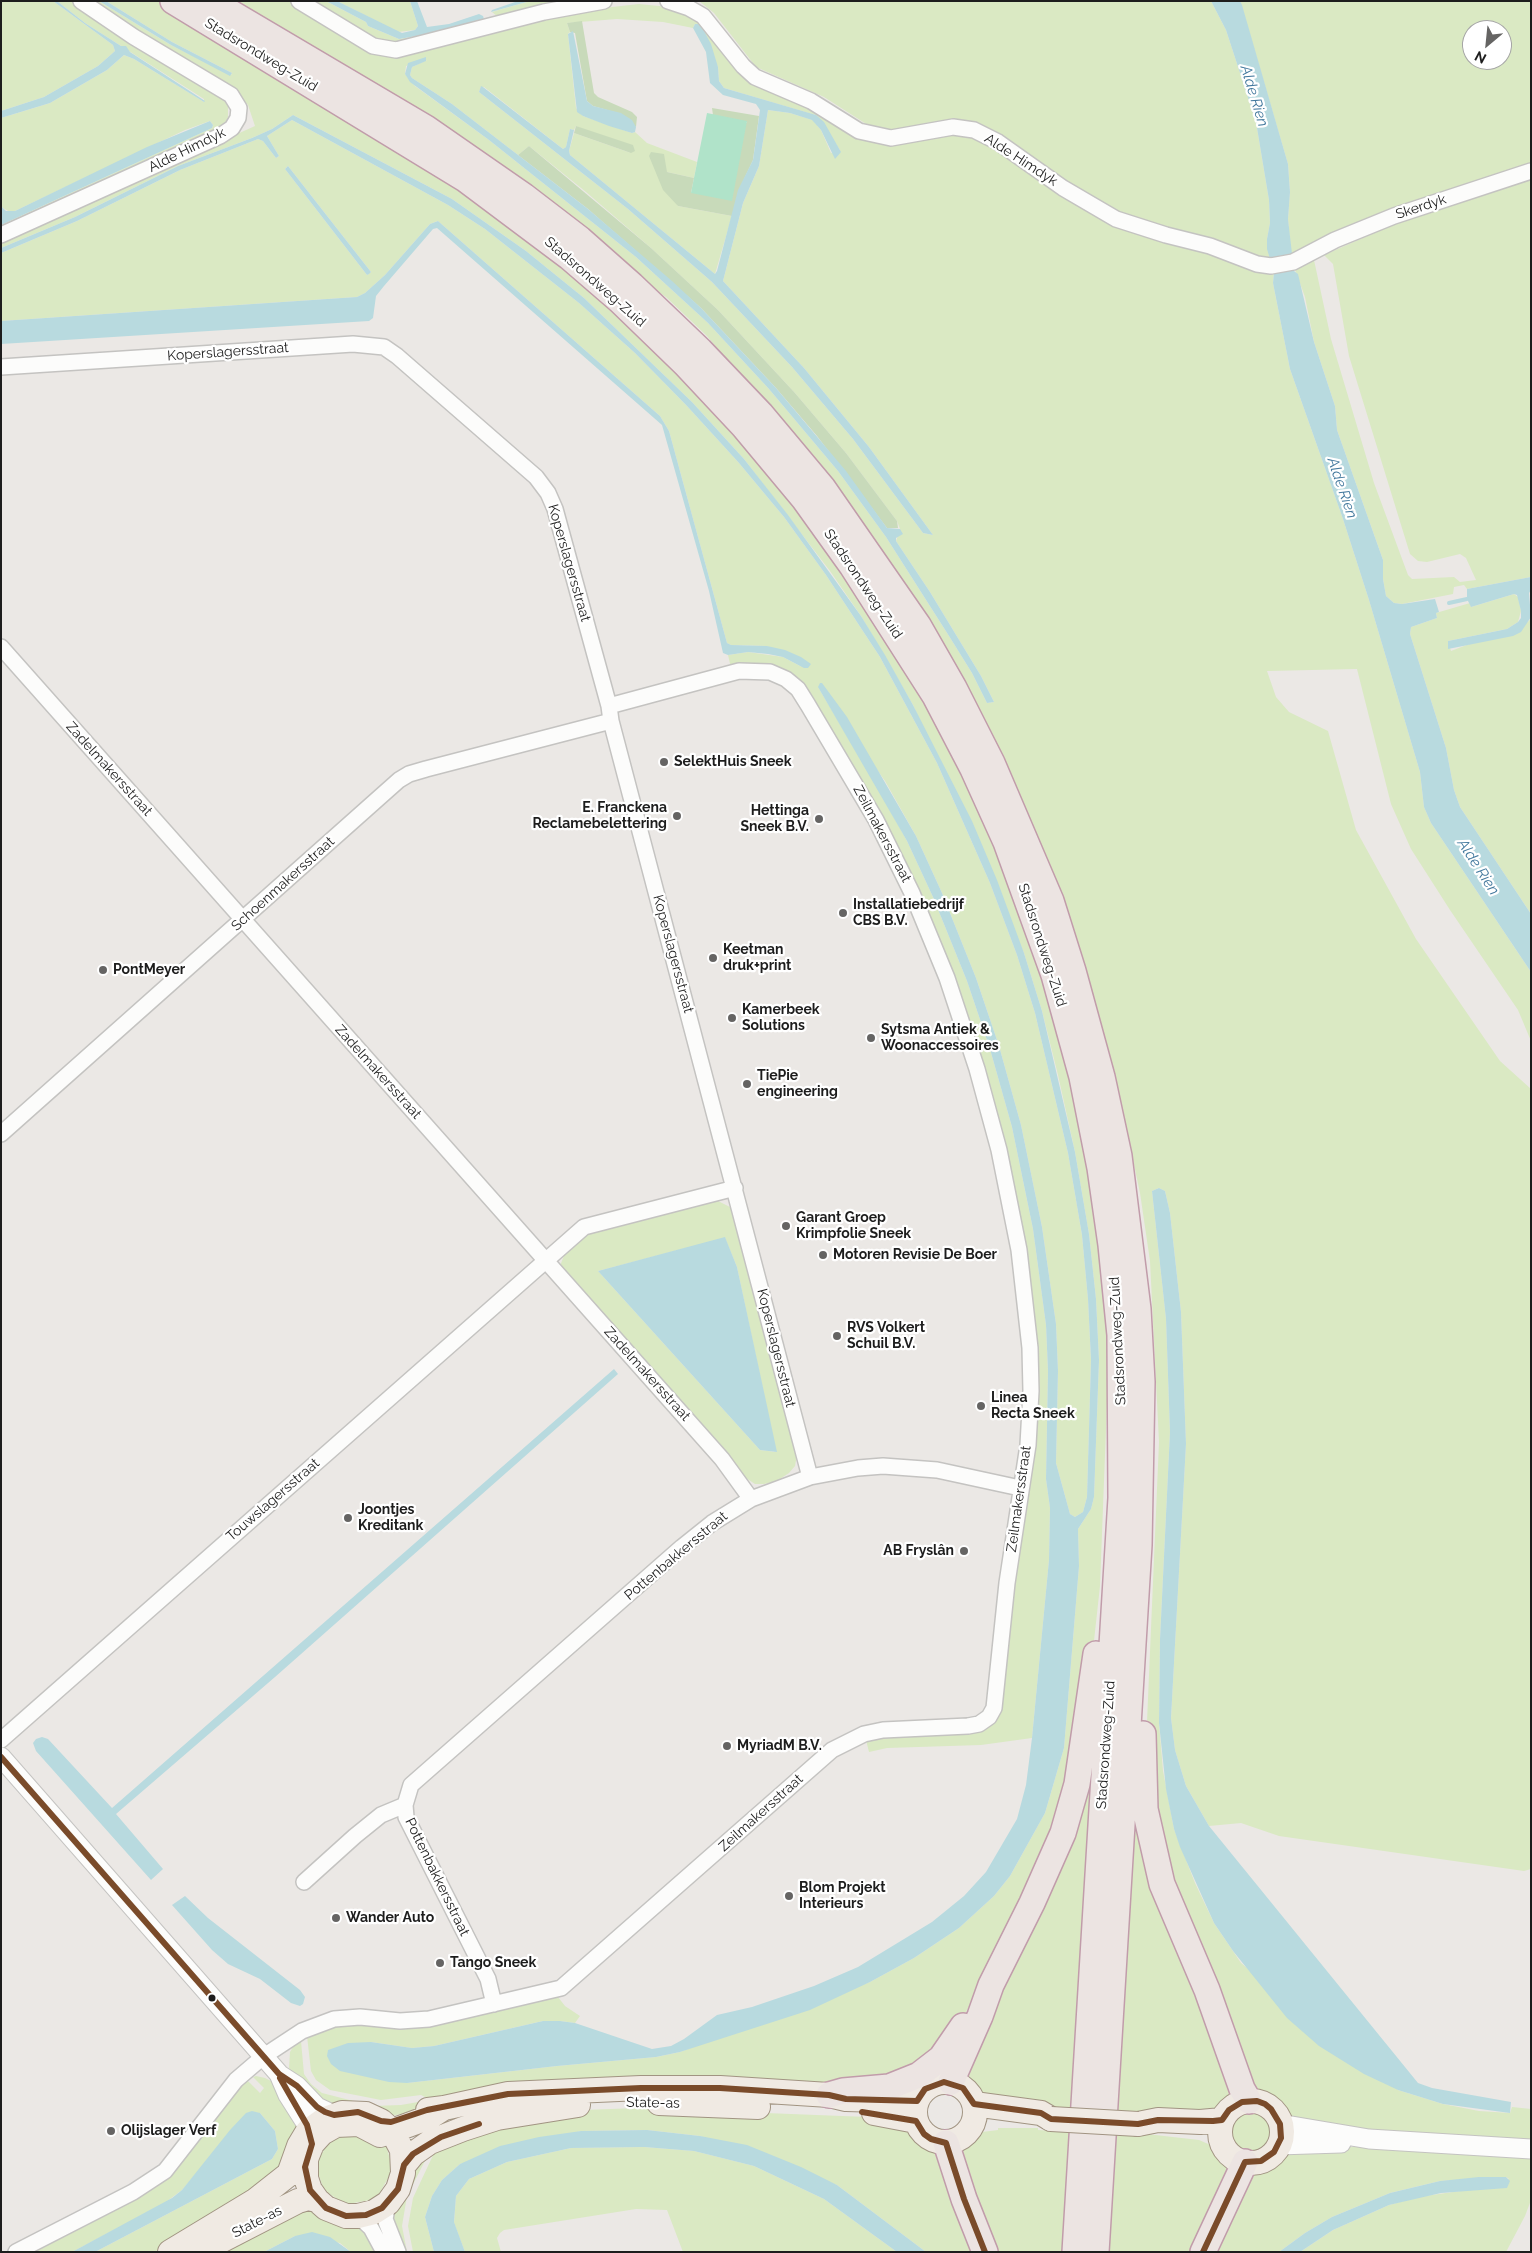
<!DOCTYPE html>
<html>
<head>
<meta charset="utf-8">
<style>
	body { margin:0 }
	#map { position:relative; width:1532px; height:2253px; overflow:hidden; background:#ebe8e5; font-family:Raleway,sans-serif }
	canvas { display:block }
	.frame { position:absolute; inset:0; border:2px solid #1d1d1d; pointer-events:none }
	.north { position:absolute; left:1462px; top:20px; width:50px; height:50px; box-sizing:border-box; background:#fff; border:1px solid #a5a5a5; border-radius:50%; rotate:208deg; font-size:14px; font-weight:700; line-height:20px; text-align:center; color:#1d1d1d }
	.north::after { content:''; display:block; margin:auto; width:18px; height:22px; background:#656463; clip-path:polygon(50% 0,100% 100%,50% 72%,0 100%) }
</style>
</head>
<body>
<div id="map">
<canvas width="1532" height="2253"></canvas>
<div class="frame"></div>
<div class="north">N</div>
</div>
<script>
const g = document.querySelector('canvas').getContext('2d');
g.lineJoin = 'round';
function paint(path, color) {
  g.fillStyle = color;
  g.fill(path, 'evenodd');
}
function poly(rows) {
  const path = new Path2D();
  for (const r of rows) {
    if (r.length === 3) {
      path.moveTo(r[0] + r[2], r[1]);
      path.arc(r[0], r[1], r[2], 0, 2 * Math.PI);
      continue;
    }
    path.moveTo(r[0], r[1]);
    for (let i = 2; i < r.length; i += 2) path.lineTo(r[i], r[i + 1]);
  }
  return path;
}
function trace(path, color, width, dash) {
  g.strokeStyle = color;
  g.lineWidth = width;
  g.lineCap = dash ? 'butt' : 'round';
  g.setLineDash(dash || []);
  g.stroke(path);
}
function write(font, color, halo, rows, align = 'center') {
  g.font = font + ' Raleway,sans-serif';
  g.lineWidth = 4.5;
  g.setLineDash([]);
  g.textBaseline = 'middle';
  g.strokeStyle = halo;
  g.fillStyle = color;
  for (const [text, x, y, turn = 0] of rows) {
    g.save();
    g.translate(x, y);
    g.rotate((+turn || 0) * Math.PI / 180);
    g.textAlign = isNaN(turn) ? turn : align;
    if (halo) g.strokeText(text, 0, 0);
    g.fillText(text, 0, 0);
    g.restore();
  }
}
paint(poly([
	[1,1,53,1,113,45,115,51,98,66,44,97,1,111],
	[57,1,73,1,220,93,228,103,228,117,223,127,1,231,1,225,212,128,213,125,210,121,185,130,15,211,10,212,3,208,1,206,1,118,50,103,107,70,124,55,134,59,204,102,204,99,85,23],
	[89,1,99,1,171,45,231,75,232,73,172,42,106,1,159,1,411,157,534,242,638,331,733,435,761,461,793,501,915,681,971,788,1017,900,1065,1049,1094,1187,1109,1350,1100,1586,1092,1659,1054,1842,971,2003,949,2041,893,2079,430,2105,427,2098,421,2095,381,2100,330,2090,316,2080,311,2071,307,2036,333,2027,365,2024,415,2028,558,1997,565,2006,580,2016,575,2023,560,2021,543,2021,434,2046,412,2048,371,2042,407,2083,557,2066,656,2057,680,2052,870,1982,914,1958,959,1928,994,1896,1010,1876,1045,1813,1064,1748,1079,1566,1078,1529,1091,1509,1094,1497,1099,1360,1096,1299,1089,1234,1075,1152,1058,1075,1042,1011,1024,953,913,705,861,616,830,571,744,459,692,402,584,298,526,251,452,199,293,115,272,129,252,138,178,166,75,217,1,248,1,240,255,126,248,105,234,90],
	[228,1,290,1,358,45,436,46,585,10,639,4,669,7,697,18,728,57,859,138,880,143,948,134,972,136,994,147,1075,203,1117,227,1155,239,1209,251,1243,267,1261,273,1274,272,1273,283,1290,369,1343,519,1369,600,1420,772,1424,807,1431,823,1531,972,1531,1041,1518,1010,1450,910,1411,849,1391,804,1357,669,1267,671,1276,697,1289,712,1328,731,1356,830,1416,939,1500,1061,1531,1089,1531,1869,1524,1871,1279,1836,1241,1823,1209,1826,1186,1786,1175,1750,1171,1718,1186,1444,1181,1312,1170,1213,1165,1191,1159,1188,1152,1191,1166,1319,1170,1432,1160,1639,1159,1723,1163,1771,1174,1829,1195,1883,1214,1923,1241,1963,1398,2090,1443,2104,1479,2111,1510,2113,1512,2107,1531,2109,1531,2140,1356,2130,1288,2116,1278,2103,1252,2086,1166,1876,1146,1745,1159,1442,1150,1261,1140,1193,1118,1089,1081,957,734,369,707,336,666,297],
	[617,19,663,22,693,28,695,24,718,67,719,81,724,88,815,115,840,150,831,153,821,130,813,120,790,113,768,110,759,166,743,203,723,281,804,368,869,447,933,535,923,533,853,439,792,367,712,282,628,209,479,92,481,87,484,87,563,149,566,147,570,129,574,130,576,126,631,153,574,133,569,151,570,155,715,274,732,216,678,206,652,152,667,172,694,178,697,162,647,143,635,132,632,133,583,116,576,108,568,34,570,32,567,23],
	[427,60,412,67,410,75,412,78,452,104,518,155,529,146,586,192,651,248,718,310,795,393,846,453,897,521,900,529,896,541,930,592,981,676,994,702,987,703,972,673,949,636,886,537,838,471,769,389,708,323,636,257,489,140,415,86,405,74,406,66],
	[308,1,326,1,366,22,368,26,399,39,445,31,484,19,483,22,407,45,382,44],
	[337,1,410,1,418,26,415,30,398,32],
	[530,1,574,1,498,17,492,12],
	[699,1,1211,1,1226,30,1256,122,1269,200,1270,223,1267,239,1271,261,1159,227,1103,206,977,125,961,120,891,130,874,129,824,97,756,67,714,13],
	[1240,1,1531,1,1531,166,1291,255,1288,219,1290,191,1288,164],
	[1472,30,1502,30,1502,60,1472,60],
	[292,120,448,205,485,229,579,303,635,353,687,406,739,463,784,517,826,575,880,657,937,763,990,883,1017,955,1035,1013,1068,1153,1082,1235,1088,1299,1091,1360,1087,1497,1083,1512,1075,1517,1070,1514,1056,1463,1058,1371,1056,1324,1042,1227,1021,1125,999,1046,976,978,942,893,916,836,885,781,818,687,877,786,907,841,933,897,967,981,990,1049,1012,1127,1033,1229,1046,1325,1048,1371,1046,1479,1050,1508,1049,1560,1032,1738,981,1745,887,1748,869,1752,866,1740,883,1736,982,1730,1013,1584,1037,1391,974,1036,802,685,731,668,728,655,748,652,783,657,804,668,767,646,731,645,727,643,669,431,660,416,438,221,430,224,385,275,365,293,357,297,1,321,1,253,77,221,180,170,258,139,263,141,276,158,279,156,267,136],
	[288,166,371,272,367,275,285,169],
	[1531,178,1531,577,1467,589,1464,585,1454,587,1453,594,1402,604,1394,603,1386,596,1383,579,1383,560,1337,430,1335,406,1314,342,1305,297,1294,267,1314,260,1331,339,1374,483,1408,575,1412,579,1454,577,1460,582,1476,580,1466,558,1460,554,1427,562,1418,561,1410,554,1349,356,1333,264,1324,255,1397,223],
	[1514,594,1518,597,1521,611,1518,622,1507,629,1448,641,1451,651,1529,621,1531,617,1531,914,1460,807,1454,790,1446,748,1410,634,1411,627,1437,618,1436,613,1470,603,1471,607],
	[716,1200,730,1207,734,1216,797,1455,795,1466,789,1473,777,1481,764,1484,755,1484,746,1478,560,1266,565,1253,586,1234],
	[725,1238,737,1267,776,1452,760,1450,598,1271],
	[1098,1683,1073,2108,1052,2107,981,2095,976,2088,974,2089,959,2079,1023,1943],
	[1133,1795,1236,2097,1216,2110,1139,2112,1115,2110],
	[301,2041,304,2074,311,2084,322,2093,373,2106,401,2105,418,2102,423,2106,402,2114,389,2116,330,2106,292,2073,289,2068,290,2052,296,2042],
	[256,2076,265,2078,273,2082,300,2124,288,2164,201,2227,154,2252,95,2252,272,2159,278,2149,275,2131,260,2113,195,2175,182,2190,162,2205,72,2252,30,2252,171,2174,241,2085,247,2080,260,2093,264,2088,253,2077],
	[637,2108,868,2117,908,2127,919,2141,938,2152,979,2252,926,2252,837,2185,700,2136,647,2130,581,2131,460,2164,442,2180,432,2196,425,2217,434,2252,413,2252,408,2226,413,2198,435,2151,443,2141,584,2110],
	[1251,2131,20],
	[998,2128,1038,2128,1038,2130,1071,2132,1064,2252,990,2252,955,2148,969,2140,971,2142,982,2132,998,2130],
	[1138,2133,1199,2140,1213,2146,1236,2166,1198,2252,1109,2252,1115,2135,1137,2136],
	[356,2135,374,2146,378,2148,386,2145,391,2163,391,2173,379,2194,370,2200,348,2204,340,2201,324,2190,317,2170,318,2160,328,2143,336,2137],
	[1368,2146,1526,2156,1530,2159,1531,2200,1525,2216,1506,2252,1300,2252,1333,2230,1389,2205,1418,2197,1467,2190,1509,2179,1506,2177,1440,2181,1390,2193,1332,2217,1305,2233,1279,2252,1209,2252,1251,2172,1270,2165,1288,2151],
	[644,2147,694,2151,754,2166,824,2199,897,2252,683,2252,667,2210,636,2209,504,2230,500,2233,497,2238,501,2252,465,2252,454,2223,456,2196,469,2179,507,2162,571,2148],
	[428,2155,407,2196,402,2226,407,2252,401,2252,391,2219,409,2175],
	[304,2208,363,2229,379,2252,351,2252,340,2243,295,2236,264,2252,210,2252]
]), '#dae9c3');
paint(poly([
	[582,21,594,93,598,97,632,112,637,117,636,127,621,114,593,106,587,101,575,33,570,32,567,23],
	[712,108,759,116,753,160,739,190,732,216,678,206,663,190,649,156,651,152,664,154,667,172,694,178,691,193,747,122,713,115],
	[576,126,633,145,635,151,631,153,574,133],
	[529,146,651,248,718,310,795,393,846,453,897,521,898,528,887,528,817,436,776,388,701,308,588,209,518,155]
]), '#c8daba');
paint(poly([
	[707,113,747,121,732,201,691,193]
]), '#b0e3c9');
paint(poly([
	[53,1,57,1,85,23,121,46,126,46,130,52,205,101,204,102,134,59,124,55,107,70,50,103,1,118,1,111,44,97,98,66,115,51,113,45],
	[99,1,106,1,172,42,232,73,230,76,171,45],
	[326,1,337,1,402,33,415,30,418,26,410,1,417,1,427,27,449,24,479,14,483,16,484,19,445,31,399,39,368,26,366,22],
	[518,1,530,1,491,12,492,10],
	[1211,1,1240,1,1242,5,1288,164,1290,192,1288,219,1294,271,1298,274,1314,342,1335,406,1337,430,1383,560,1383,579,1386,596,1394,603,1402,604,1435,599,1439,612,1436,613,1437,618,1411,627,1410,634,1446,748,1454,790,1460,807,1531,914,1531,972,1431,823,1424,807,1420,772,1369,600,1343,519,1290,369,1273,283,1274,272,1267,249,1267,239,1270,223,1269,200,1256,122,1226,30],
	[695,24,698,24,704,31,711,44,718,67,719,81,724,88,816,115,824,122,841,152,835,159,821,130,812,120,790,113,768,110,759,166,743,203,723,281,804,368,869,447,933,535,923,533,853,439,792,367,712,282,628,209,479,92,481,86,483,87,563,149,566,147,570,129,574,130,569,151,570,155,715,274,717,271,738,190,753,160,760,110,756,104,723,95,710,83,706,52,693,28],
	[573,31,587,101,593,106,621,113,632,120,636,127,635,132,632,133,609,126,583,116,577,112,568,34],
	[426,57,426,61,412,67,410,75,412,78,452,104,588,209,672,281,701,308,776,388,846,471,887,528,900,529,903,534,896,538,896,541,930,592,981,676,994,702,987,703,972,673,949,636,886,537,838,471,769,389,708,323,636,257,489,140,410,82,405,74,408,63],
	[293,115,452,199,526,251,584,298,692,402,744,459,788,515,861,616,885,655,913,705,972,821,997,880,1024,953,1042,1011,1075,1152,1089,1234,1096,1299,1099,1360,1094,1497,1091,1509,1078,1529,1079,1566,1064,1748,1045,1813,1010,1876,994,1896,959,1928,914,1958,870,1982,810,2010,680,2052,656,2057,557,2066,407,2083,389,2082,340,2071,331,2064,327,2056,328,2050,348,2043,371,2042,412,2048,434,2046,543,2021,560,2021,575,2023,652,2049,671,2046,684,2039,717,2015,752,2007,814,1986,858,1967,932,1922,964,1896,986,1872,1017,1819,1026,1785,1032,1738,1049,1560,1050,1508,1046,1479,1048,1371,1046,1325,1033,1229,1012,1127,990,1049,967,981,933,897,907,841,818,687,820,683,822,683,847,717,916,836,942,893,976,978,999,1046,1021,1125,1042,1227,1056,1324,1058,1371,1056,1463,1070,1514,1075,1517,1083,1512,1087,1497,1091,1360,1088,1299,1082,1235,1068,1153,1035,1013,1017,955,990,883,937,763,880,657,826,575,784,517,739,463,687,406,635,353,579,303,485,229,448,205,292,120,267,136,279,156,276,158,263,141,258,139,180,170,77,221,1,253,1,248,75,217,178,166,252,138,272,129],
	[210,121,213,125,212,128,1,225,1,206,6,211,15,211,147,147],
	[288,166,371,272,369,274,367,275,285,169],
	[438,221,660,416,669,431,727,643,731,645,767,646,785,650,801,657,811,664,808,668,804,668,783,657,768,654,748,652,728,655,723,653,709,591,662,425,437,228,433,229,384,286,376,296,373,318,369,321,1,344,1,321,357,297,365,293,385,275,430,224],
	[1531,577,1531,590,1529,593,1531,617,1521,632,1513,636,1448,649,1448,641,1507,629,1518,622,1521,618,1521,611,1517,595,1514,594,1471,607,1467,599,1467,589],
	[1159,1188,1165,1191,1170,1213,1181,1312,1186,1444,1171,1718,1175,1750,1186,1786,1209,1826,1418,2083,1432,2088,1511,2102,1510,2113,1443,2104,1398,2090,1364,2074,1319,2046,1287,2018,1233,1951,1214,1923,1180,1847,1174,1829,1166,1789,1159,1723,1160,1639,1170,1432,1166,1319,1152,1191],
	[725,1237,737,1267,777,1452,760,1450,598,1271],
	[614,1369,618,1374,275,1677,116,1814,163,1869,151,1880,36,1751,33,1743,36,1739,42,1737,48,1739,112,1808],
	[185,1896,208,1918,300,1990,305,1997,303,2004,300,2006,291,2003,260,1979,228,1964,212,1950,172,1905],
	[252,2111,260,2113,275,2131,278,2149,272,2159,95,2252,72,2252,172,2198,182,2190,230,2130,246,2113],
	[647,2130,700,2136,747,2145,801,2167,837,2185,926,2252,897,2252,824,2199,754,2166,694,2151,644,2147,571,2148,507,2162,469,2179,456,2196,454,2222,465,2252,434,2252,425,2217,432,2196,442,2180,460,2164,500,2146,539,2137,581,2131],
	[1479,2177,1506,2177,1510,2181,1507,2188,1441,2193,1389,2205,1333,2230,1300,2252,1279,2252,1305,2233,1332,2217,1390,2193,1440,2181],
	[312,2232,330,2237,351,2252,264,2252,295,2236]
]), '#b8dadf');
trace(poly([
	[1449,603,1467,599]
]), '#b8dadf', 4);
const minor = poly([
	[299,1,373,46,396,50,544,12,604,1],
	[668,1,689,8,703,16,743,66,755,77,811,101,859,131,891,138,953,127,974,130,998,142,1063,188,1116,219,1166,235,1210,246,1257,264,1271,266,1293,262,1335,240,1394,216,1531,171],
	[1,235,220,136,232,128,238,118,239,108,231,95,134,37,81,1],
	[1,367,353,344,384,347,397,356,536,477,548,493,555,509,609,706,611,721,810,1477],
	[1,647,722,1459,751,1499],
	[1,1134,399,780,409,774,426,769,611,721],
	[1,1740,584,1227,735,1188],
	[304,1882,355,1836,381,1815,405,1805],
	[494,2004,488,1979,406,1817,405,1805,411,1785,682,1547,712,1523,751,1499,810,1477,858,1468,883,1466,937,1470,1020,1488],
	[388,2203,385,2219,398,2252],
	[358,2216,371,2228,384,2252],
	[16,2252,133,2192,165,2171,236,2080,264,2056,302,2031,334,2019,360,2017,400,2021,429,2019,561,1988,832,1750,864,1734,883,1730,968,1726,979,1724,989,1717,994,1708,1007,1583,1028,1445,1031,1391,1030,1348,1019,1250,999,1150,977,1069,947,978,912,893,876,820,808,705,798,689,786,679,770,672,739,671,609,706]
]);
const tertiary = poly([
	[1,1757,279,2074,288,2095,307,2125,308,2131],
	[280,2075,297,2086,317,2107,334,2115],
	[1280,2124,1369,2139,1531,2149],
	[1278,2145,1341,2143]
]);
const primary = poly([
	[945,2112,30],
	[1251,2132,31],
	[659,2103,758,2107],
	[974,2104,1041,2113,1051,2119],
	[428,2110,444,2108,508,2094,641,2088,720,2088,829,2095,846,2099,917,2101],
	[874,2113,916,2121],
	[1138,2124,1158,2120,1200,2122,1222,2120],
	[404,2165,413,2154,430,2142,463,2129,497,2118,578,2105],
	[205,2249,298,2201,308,2198,317,2200],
	[170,2252,256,2200,289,2174,299,2146,308,2131,325,2119,342,2113,366,2114,381,2121,392,2131,402,2150,403,2173,398,2189,388,2203,374,2212,358,2216,346,2216,326,2208,317,2200,310,2190,306,2178,306,2159,312,2144,322,2133,336,2125,359,2124,380,2135,392,2131,430,2117,444,2108]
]);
const trunk = poly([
	[173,1,465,179,569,257,620,301,685,364,744,427,804,499,852,566,935,696,973,769,1006,842,1054,975,1082,1077,1100,1168,1111,1245,1120,1335,1121,1498,1075,2252],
	[211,1,426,128,524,196,580,239,632,285,700,350,761,414,823,488,918,625,954,688,992,763,1051,901,1073,971,1102,1077,1119,1156,1138,1309,1142,1382,1139,1545,1096,2252],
	[1143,1734,1145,1809,1162,1884,1207,1990,1242,2089,1249,2101],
	[951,2082,980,2016,991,1985,1032,1903,1063,1833,1077,1784,1096,1654],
	[829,2095,843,2091,889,2087,919,2075,941,2058,963,2026],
	[946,2143,964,2199,985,2252],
	[1203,2252,1245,2162]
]);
trace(minor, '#c4c3c1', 18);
trace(tertiary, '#c4c3c1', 21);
trace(primary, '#a19482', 26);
trace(trunk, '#c19caa', 28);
trace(minor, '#fcfcfb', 15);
trace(tertiary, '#fcfcfb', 19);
trace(primary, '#f0eae3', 24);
trace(trunk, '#ece4e2', 25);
const primaryBridge = poly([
	[1051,2119,1138,2124]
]);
trace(primaryBridge, '#a19482', 26, []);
trace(primaryBridge, '#f0eae3', 24);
trace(poly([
	[1,1757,279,2074,297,2086,317,2107,325,2112,334,2115,358,2112,381,2121,391,2122,427,2110,508,2094,641,2088,720,2088,829,2095,846,2099,917,2101,925,2089,944,2082,963,2088,974,2104,1041,2113,1051,2119,1138,2124,1158,2120,1213,2121,1222,2120,1229,2110,1242,2102,1257,2101,1265,2104,1271,2109,1280,2124,1281,2138,1274,2152,1261,2161,1245,2162,1203,2252],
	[280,2078,307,2125,312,2144,305,2167,310,2190,326,2208,346,2216,366,2215,382,2208,398,2189,404,2165,413,2154,441,2137,479,2124],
	[862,2112,916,2121,924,2134,931,2139,946,2143,964,2199,985,2252]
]), '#7a4b2a', 6);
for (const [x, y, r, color] of [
	[664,762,5,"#656463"],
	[677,816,5,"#656463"],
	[819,819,5,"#656463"],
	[843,913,5,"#656463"],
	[713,958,5,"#656463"],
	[103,970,5,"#656463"],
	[732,1018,5,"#656463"],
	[871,1038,5,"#656463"],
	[747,1084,5,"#656463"],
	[786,1226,5,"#656463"],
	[823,1255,5,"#656463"],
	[837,1336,5,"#656463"],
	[981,1406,5,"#656463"],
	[348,1518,5,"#656463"],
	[964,1551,5,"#656463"],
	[727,1746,5,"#656463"],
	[789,1896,5,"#656463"],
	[336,1918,5,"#656463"],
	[440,1963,5,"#656463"],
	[212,1998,4.5,"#1d1d1d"],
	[111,2131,5,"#656463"]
]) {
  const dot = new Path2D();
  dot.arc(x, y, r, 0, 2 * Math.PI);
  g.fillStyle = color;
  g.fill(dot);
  trace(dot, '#fff', 2);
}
write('14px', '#1d1d1d', '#fff', [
	["Stadsrondweg-Zuid",261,55,31],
	["Alde Himdyk",187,150,-26],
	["Alde Himdyk",1021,160,33],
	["Skerdyk",1421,207,-18],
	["Stadsrondweg-Zuid",595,282,41],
	["Koperslagersstraat",228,352,-4],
	["Koperslagersstraat",569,563,74],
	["Stadsrondweg-Zuid",863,584,56],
	["Zadelmakersstraat",109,769,48],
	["Zeilmakersstraat",882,834,62],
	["Schoenmakersstraat",283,884,-42],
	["Stadsrondweg-Zuid",1042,945,72],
	["Koperslagersstraat",673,954,75],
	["Zadelmakersstraat",378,1072,48],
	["Stadsrondweg-Zuid",1118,1341,-93],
	["Koperslagersstraat",776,1348,76],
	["Zadelmakersstraat",647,1374,48],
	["Zeilmakersstraat",1019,1499,-82],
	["Touwslagersstraat",273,1500,-41],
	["Pottenbakkersstraat",676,1556,-40],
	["Stadsrondweg-Zuid",1106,1745,-86],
	["Zeilmakersstraat",761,1813,-42],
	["Pottenbakkersstraat",437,1877,64],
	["State-as",653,2103,1],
	["State-as",257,2222,-27]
]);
write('bold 14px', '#1d1d1d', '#fff', [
	["SelektHuis Sneek",674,762],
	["E. Franckena",667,808,"right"],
	["Reclamebelettering",667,824,"right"],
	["Hettinga",809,811,"right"],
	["Sneek B.V.",809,827,"right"],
	["Installatiebedrijf",853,905],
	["CBS B.V.",853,921],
	["Keetman",723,950],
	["druk+print",723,966],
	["PontMeyer",113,970],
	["Kamerbeek",742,1010],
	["Solutions",742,1026],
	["Sytsma Antiek &",881,1030],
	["Woonaccessoires",881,1046],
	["TiePie",757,1076],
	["engineering",757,1092],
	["Garant Groep",796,1218],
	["Krimpfolie Sneek",796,1234],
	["Motoren Revisie De Boer",833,1255],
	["RVS Volkert",847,1328],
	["Schuil B.V.",847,1344],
	["Linea",991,1398],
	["Recta Sneek",991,1414],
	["Joontjes",358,1510],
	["Kreditank",358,1526],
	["AB Fryslân",954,1551,"right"],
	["MyriadM B.V.",737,1746],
	["Blom Projekt",799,1888],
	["Interieurs",799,1904],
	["Wander Auto",346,1918],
	["Tango Sneek",450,1963],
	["Olijslager Verf",121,2131]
], 'left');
write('italic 15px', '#42789d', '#fff', [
	["Alde Rien",1254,96,73],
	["Alde Rien",1342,488,71],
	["Alde Rien",1478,867,57]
]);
</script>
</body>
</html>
